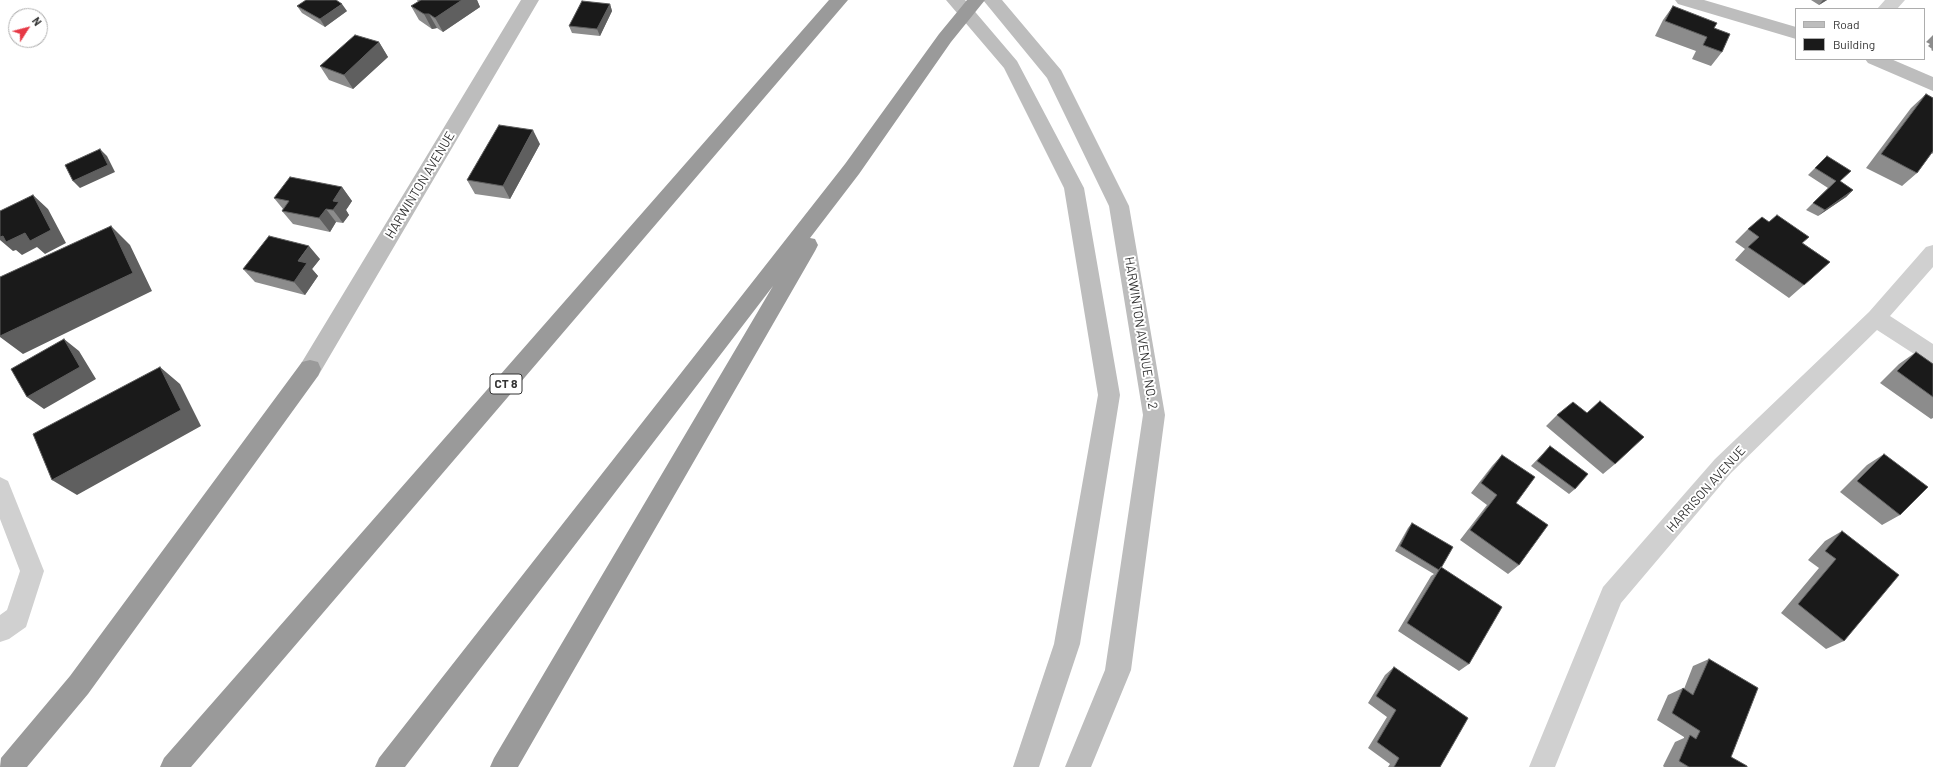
<!DOCTYPE html>
<html>
<head>
<meta charset="utf-8">
<style>
	body { margin:0 }
	#map { position:relative; width:1933px; height:767px; overflow:hidden; background:#fff; font-family:Barlow,sans-serif }
	canvas { display:block }
	.legend { position:absolute; left:1795px; top:8px; width:130px; height:52px; box-sizing:border-box; background:#fff; border:1px solid #adadad; margin:0; padding:5px 7px; list-style:none; font-size:12px; color:#333 }
	.legend li { display:flex; align-items:center; gap:8px; height:20px }
	.legend b { width:20px; border:1px solid #adadad }
	.north { position:absolute; left:8px; top:8px; width:40px; height:40px; box-sizing:border-box; background:#fff; border:1px solid #adadad; border-radius:50%; rotate:54deg; font-size:11px; font-weight:700; line-height:16px; text-align:center; color:#333 }
	.north::after { content:''; display:block; margin:auto; width:14px; height:18px; background:#e63946; clip-path:polygon(50% 0,100% 100%,50% 72%,0 100%) }
</style>
</head>
<body>
<div id="map">
<canvas width="1933" height="767"></canvas>
<ul class="legend">
<li><b style="height:5px;background:#bdbdbd"></b>Road</li>
<li><b style="height:11px;background:#1a1a1a"></b>Building</li>
</ul>
<div class="north">N</div>
</div>
<script>
const g = document.querySelector('canvas').getContext('2d');
g.lineJoin = 'round';
function poly(rows) {
  const path = new Path2D();
  for (const r of rows) {
    path.moveTo(r[0], r[1]);
    for (let i = 2; i < r.length; i += 2) path.lineTo(r[i], r[i + 1]);
  }
  return path;
}
function paint(path, color) {
  g.fillStyle = color;
  g.fill(path, 'evenodd');
}
function trace(path, color, width, dash) {
  g.strokeStyle = color;
  g.lineWidth = width;
  g.lineCap = dash ? 'butt' : 'round';
  g.setLineDash(dash || []);
  g.stroke(path);
}
function write(font, color, halo, rows, align = 'center') {
  g.font = font + ' Barlow,sans-serif';
  g.lineWidth = 4;
  g.setLineDash([]);
  g.textBaseline = 'middle';
  g.strokeStyle = halo;
  g.fillStyle = color;
  for (const [text, x, y, turn = 0] of rows) {
    g.save();
    g.translate(x, y);
    g.rotate((+turn || 0) * Math.PI / 180);
    g.textAlign = isNaN(turn) ? turn : align;
    if (halo) g.strokeText(text, 0, 0);
    g.fillText(text, 0, 0);
    g.restore();
  }
}
paint(poly([
	[1885,0,1905,0,1897,9,1877,9,1885,0],
	[1933,245,1933,267,1890,316,1933,344,1933,364,1925,361,1877,330,1731,473,1621,603,1555,767,1529,767,1603,587,1715,459,1869,312,1926,247,1933,245],
	[0,477,8,481,44,571,26,627,9,639,0,642,0,615,7,610,20,571,0,519,0,477]
]), '#d0d0d0');
paint(poly([
	[521,0,539,0,318,376,310,378,302,376,299,369,302,362,521,0],
	[946,0,965,0,1017,61,1084,188,1120,395,1080,644,1039,767,1013,767,1054,644,1098,395,1064,188,1004,68,946,0],
	[983,0,1002,0,1061,70,1129,206,1165,415,1131,670,1091,767,1065,767,1105,670,1143,415,1109,206,1047,78,983,0],
	[1675,0,1704,0,1796,27,1796,39,1678,4,1675,0],
	[1865,59,1891,59,1933,77,1933,91,1868,63,1865,59]
]), '#bdbdbd');
paint(poly([
	[829,0,848,0,191,767,160,767,164,758,829,0],
	[967,0,985,0,951,42,859,174,810,238,815,239,818,245,815,251,518,767,490,767,494,758,773,286,405,767,375,767,379,758,845,164,939,34,967,0],
	[310,360,318,362,321,369,318,376,88,694,27,767,0,767,1,758,70,676,302,362,310,360]
]), '#9a9a9a');
paint(poly([
	[417,0,477,0,480,7,443,32,437,28,432,29,419,20,411,6,418,2],
	[1811,0,1827,0,1819,5],
	[610,4,612,11,600,36,572,33,569,26],
	[297,6,347,11,325,27,302,13],
	[1673,6,1714,28,1722,52,1711,66,1692,59,1696,51,1655,36,1663,20],
	[1933,35,1933,51,1931,50,1932,49,1928,46,1930,44,1926,42],
	[379,42,388,57,353,89,329,80,320,66],
	[1926,94,1933,98,1933,154,1932,153,1917,173,1902,186,1866,168,1911,108],
	[540,144,510,199,475,194,467,180],
	[1827,156,1840,181,1853,190,1846,197,1818,216,1806,210,1828,188,1808,175],
	[342,187,352,201,346,210,349,215,343,223,336,222,330,232,293,224,282,211,283,209,274,198],
	[1748,229,1803,243,1830,262,1789,298,1735,260,1745,249,1735,242],
	[320,259,312,269,318,276,305,295,255,282,243,269],
	[1916,352,1933,364,1933,418,1931,419,1880,383,1899,364],
	[1587,413,1615,464,1603,474,1546,426,1557,415],
	[1550,446,1575,489,1569,494,1531,466],
	[1884,454,1900,515,1882,525,1840,492,1867,465],
	[1502,455,1516,503,1519,565,1508,574,1460,540,1487,505,1471,493,1492,466],
	[1412,523,1441,568,1469,664,1459,671,1398,631,1431,576,1434,574,1395,551,1408,528],
	[1842,531,1844,641,1826,649,1781,613,1819,568,1808,560,1825,541],
	[1709,659,1731,757,1747,767,1664,767,1663,766,1675,742,1684,738,1684,737,1657,720,1668,695,1683,688,1684,689,1693,666],
	[1394,667,1440,767,1388,767,1390,764,1368,748,1387,717,1368,703,1385,675]
]), '#8c8c8c');
paint(poly([
	[462,0,477,0,480,7,443,32,435,18],
	[1823,0,1827,0,1819,5],
	[342,4,347,11,325,27,320,19],
	[610,4,612,11,600,36,597,29],
	[424,14,429,14,437,28,432,29],
	[379,42,388,57,353,89,344,75],
	[533,130,540,144,510,199,503,186],
	[100,149,107,156,115,172,80,188,73,181],
	[342,187,352,201,346,210,349,215,343,223,333,210,333,201],
	[1853,190,1846,197,1818,216,1825,210],
	[33,195,48,209,66,243,45,254,37,247,22,255,16,250,13,251,0,240,0,237],
	[326,209,336,222,330,232,319,218],
	[111,226,130,245,152,291,23,354,0,337,0,336],
	[309,246,320,259,312,269,318,276,305,295,294,282,298,261],
	[64,339,79,351,96,379,44,409,27,397],
	[160,367,180,384,201,426,77,495,52,480]
]), '#5f5f5f');
const building = poly([
	[306,0,336,0,342,4,320,19,297,6,306,0],
	[421,0,462,0,435,18,429,14,424,14,411,6,421,0],
	[582,1,610,4,597,29,569,26,582,1],
	[1673,6,1717,23,1714,28,1730,34,1722,52,1703,45,1707,37,1665,21,1673,6],
	[355,35,379,42,344,75,320,66,355,35],
	[1926,94,1933,98,1933,151,1917,173,1881,154,1926,94],
	[499,125,533,130,503,186,467,180,499,125],
	[100,149,108,165,73,181,65,165,100,149],
	[1827,156,1851,171,1840,181,1853,190,1825,210,1813,203,1836,181,1815,168,1827,156],
	[290,177,342,187,333,201,339,202,333,210,326,209,319,218,282,211,289,201,274,198,290,177],
	[33,195,51,230,30,241,25,233,6,242,3,236,0,237,0,211,33,195],
	[1777,215,1809,237,1802,243,1830,262,1804,285,1748,247,1759,237,1748,229,1762,217,1769,222,1777,215],
	[111,226,133,273,0,336,0,277,111,226],
	[269,236,309,246,298,261,307,263,294,282,243,269,269,236],
	[64,339,80,367,27,397,11,369,64,339],
	[1916,352,1933,364,1933,397,1897,371,1916,352],
	[160,367,181,410,52,480,33,434,160,367],
	[1600,401,1644,437,1615,464,1557,415,1573,402,1587,413,1600,401],
	[1550,446,1588,474,1575,489,1537,461,1550,446],
	[1884,454,1928,487,1900,515,1857,481,1884,454],
	[1502,455,1535,477,1516,503,1548,525,1519,565,1470,530,1497,495,1481,483,1502,455],
	[1412,523,1453,547,1441,568,1441,567,1439,570,1400,546,1412,523],
	[1842,531,1899,575,1844,641,1798,604,1836,559,1825,551,1842,531],
	[1441,567,1502,607,1469,664,1407,623,1441,567],
	[1709,659,1758,688,1731,757,1747,766,1747,767,1689,767,1679,761,1690,735,1696,739,1700,731,1672,713,1683,688,1693,695,1709,659],
	[1394,667,1468,718,1440,767,1394,767,1399,758,1377,742,1396,710,1376,696,1394,667]
]);
paint(building, '#1a1a1a');
trace(building, '#5f5f5f', 1);
for (const [x, y, w] of [
	[506,384,32]
]) {
  const box = new Path2D();
  box.roundRect(x - w / 2, y - 10, w, 20, 3);
  g.fillStyle = '#fff';
  g.fill(box);
  trace(box, '#333', 1);
}
write('bold 12px', '#333', null, [
	["CT 8",506,384]
]);
write('13px', '#333', '#fff', [
	["HARWINTON AVENUE",420,185,-59],
	["HARWINTON AVENUE NO. 2",1141,333,81],
	["HARRISON AVENUE",1706,489,-48]
]);
</script>
</body>
</html>
